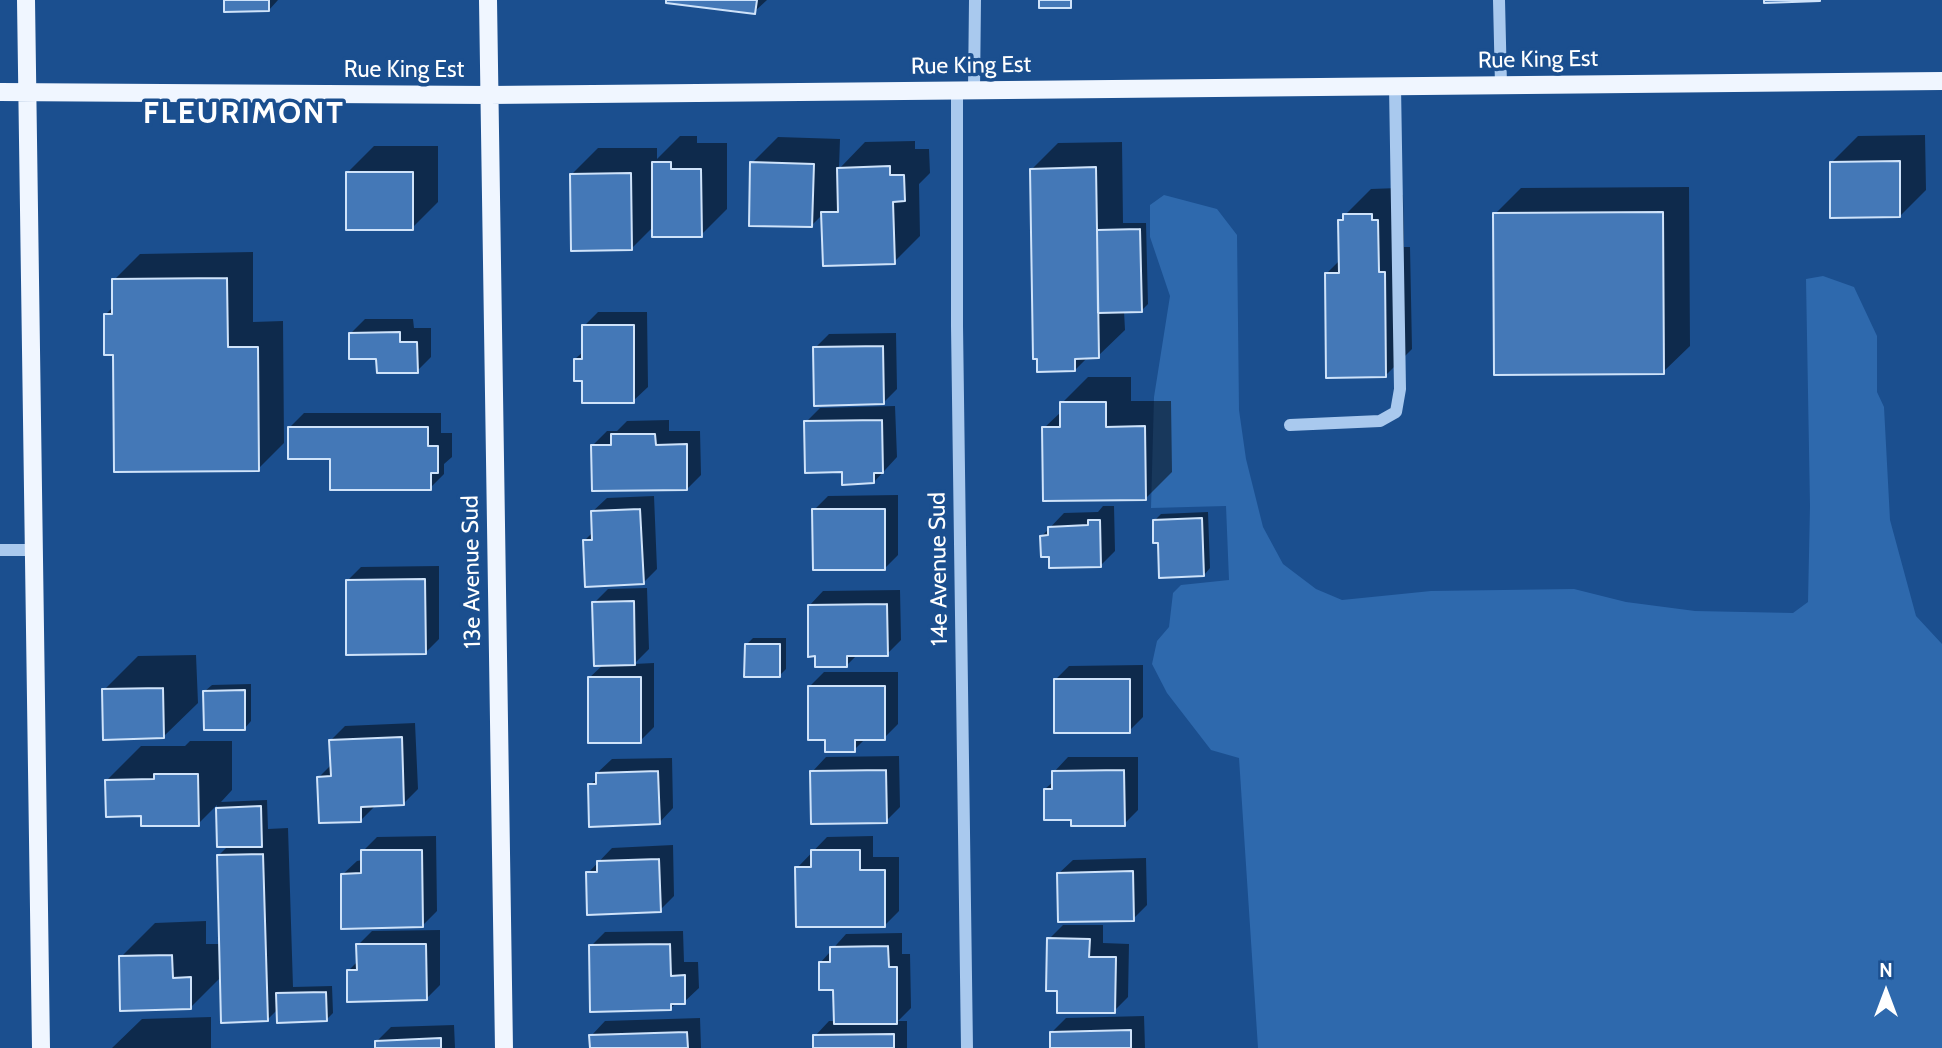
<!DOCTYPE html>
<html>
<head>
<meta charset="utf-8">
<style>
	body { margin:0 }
	#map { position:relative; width:1942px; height:1048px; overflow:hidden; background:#1b4f8f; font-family:Cabin,sans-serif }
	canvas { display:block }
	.north { position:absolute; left:1851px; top:957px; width:70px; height:70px; -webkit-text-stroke:5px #1b4f8f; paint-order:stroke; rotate:0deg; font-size:19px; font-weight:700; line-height:28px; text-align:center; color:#fff }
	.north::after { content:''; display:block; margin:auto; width:24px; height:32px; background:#fff; clip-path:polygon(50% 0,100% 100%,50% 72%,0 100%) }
</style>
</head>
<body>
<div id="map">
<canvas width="1942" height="1048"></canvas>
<div class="north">N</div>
</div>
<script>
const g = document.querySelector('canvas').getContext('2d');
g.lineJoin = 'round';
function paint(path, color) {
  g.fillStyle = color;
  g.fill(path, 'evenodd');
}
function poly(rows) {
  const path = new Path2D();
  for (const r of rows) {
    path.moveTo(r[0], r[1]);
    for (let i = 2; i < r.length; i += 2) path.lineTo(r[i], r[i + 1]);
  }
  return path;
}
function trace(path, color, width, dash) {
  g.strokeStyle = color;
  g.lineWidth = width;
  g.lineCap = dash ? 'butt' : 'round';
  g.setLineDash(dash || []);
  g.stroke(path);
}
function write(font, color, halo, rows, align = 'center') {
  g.font = font + ' Cabin,sans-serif';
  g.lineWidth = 7;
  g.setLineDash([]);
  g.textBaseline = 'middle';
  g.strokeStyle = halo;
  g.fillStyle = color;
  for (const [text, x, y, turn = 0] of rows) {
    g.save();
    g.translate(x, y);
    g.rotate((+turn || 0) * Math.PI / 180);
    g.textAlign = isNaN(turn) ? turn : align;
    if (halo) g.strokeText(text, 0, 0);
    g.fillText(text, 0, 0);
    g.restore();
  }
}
paint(poly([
	[1164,195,1217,209,1237,235,1239,410,1246,459,1263,527,1283,564,1316,589,1342,600,1431,591,1574,589,1626,602,1695,611,1793,613,1808,602,1810,506,1806,279,1823,276,1854,287,1877,336,1877,392,1884,407,1890,520,1916,616,1942,644,1942,1048,1258,1048,1239,758,1211,750,1167,693,1152,664,1157,641,1169,627,1173,593,1181,585,1229,580,1226,506,1151,508,1154,397,1170,296,1150,237,1150,205]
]), '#2e69ad');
paint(poly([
	[225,0,278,0,269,10],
	[668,0,767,0,754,12],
	[1925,135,1926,190,1900,216,1832,162,1858,136],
	[680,136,697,136,697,143,727,143,727,209,701,235,654,226,632,248,572,174,598,148,657,148,657,159],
	[778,137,840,139,839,169,865,142,915,141,915,149,929,149,930,173,919,184,920,236,894,262,823,214,812,225,752,163],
	[1122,142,1123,223,1146,223,1148,304,1141,311,1124,311,1125,330,1098,356,1088,357,1075,370,1032,169,1058,143],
	[374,146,438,146,438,202,412,228,348,172],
	[1689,187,1690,346,1663,372,1495,214,1521,188],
	[1398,188,1398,195,1403,195,1404,247,1410,247,1412,349,1386,375,1326,274,1340,260,1339,221,1371,189],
	[253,252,253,322,283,321,284,443,258,469,114,353,105,315,114,306,114,280,140,254],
	[598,312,647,312,648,387,633,401,583,379,575,359,584,351,584,326],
	[365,319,413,319,414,328,431,328,431,357,417,371,378,357,351,333],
	[896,333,897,389,883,403,815,348,829,334],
	[1088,377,1131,377,1131,401,1171,401,1172,472,1146,498,1044,428,1062,411,1062,403],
	[895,406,897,457,874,482,844,470,806,422,820,408],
	[304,413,441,413,441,433,452,433,452,457,444,464,444,474,430,488,332,457,290,427],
	[669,420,669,431,700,431,701,475,687,489,593,445,607,431,617,431,627,421],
	[898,495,898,555,884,569,814,510,828,496],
	[654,496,657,569,643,583,584,541,593,532,592,512,607,498],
	[1103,506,1114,506,1115,551,1101,565,1042,536,1064,513,1098,512],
	[1208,512,1210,568,1204,575,1160,541,1154,521,1161,514],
	[439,566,439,639,425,653,347,581,361,567],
	[647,588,649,649,634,664,654,663,654,727,640,741,589,678,604,664,594,603,608,589],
	[900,590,901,640,887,654,858,654,847,665,809,606,823,591],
	[753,638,786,638,786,669,779,676,747,644],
	[196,655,198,703,163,737,104,690,138,656],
	[1143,665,1143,717,1129,731,1055,680,1069,666],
	[824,672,898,672,898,724,884,738,866,738,854,750,827,738,810,686],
	[251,684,251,721,245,728,205,691,212,685],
	[415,723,418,789,404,803,375,806,361,820,319,777,332,764,331,740,345,726],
	[190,741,232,741,232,790,221,802,267,800,268,829,288,828,293,987,332,986,333,1013,326,1020,278,1009,267,1020,222,976,190,1008,121,957,155,923,206,921,206,944,221,944,218,856,229,845,218,845,217,805,198,824,143,814,107,780,141,746,185,746],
	[899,756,900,807,886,821,812,772,826,757],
	[1068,757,1138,757,1138,810,1124,824,1073,818,1045,789,1054,781,1054,772],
	[672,758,673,808,659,823,590,785,598,778,597,773,612,759],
	[436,836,437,911,422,926,342,875,357,861,363,860,363,851,377,837],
	[873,836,873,857,899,857,899,911,885,925,797,868,827,837],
	[673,845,674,896,660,910,588,873,612,848],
	[1146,858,1147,905,1133,919,1058,874,1073,860],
	[1063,925,1103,925,1103,943,1129,944,1128,997,1114,1011,1059,989,1049,939],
	[440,930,440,985,426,999,348,971,358,961,358,945,372,931],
	[683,931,684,962,698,962,699,988,684,1002,677,1002,671,1008,591,946,605,932],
	[902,933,902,954,910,954,911,1008,898,1021,907,1021,907,1048,815,1048,815,1036,829,1021,835,1021,835,989,821,962,846,934],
	[1144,1016,1145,1048,1051,1048,1052,1032,1066,1018],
	[211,1017,211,1048,112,1048,142,1019],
	[700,1018,701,1048,591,1048,591,1036,605,1021],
	[454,1025,455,1048,377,1048,377,1041,391,1027]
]), '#0007');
const building = poly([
	[224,0,269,0,269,11,224,12,224,0],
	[666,0,757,0,755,14,666,3,666,0],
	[1039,0,1071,0,1071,8,1039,8,1039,0],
	[1764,0,1820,0,1820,1,1764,3,1764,0],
	[1900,161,1900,217,1830,218,1830,162,1900,161],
	[652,162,671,162,671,169,701,169,702,237,652,237,652,162],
	[750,162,814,164,812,227,749,226,750,162],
	[890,166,890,175,904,175,905,201,893,202,895,264,823,266,821,212,838,212,837,168,890,166],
	[1096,167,1099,358,1075,359,1075,371,1037,372,1037,359,1033,359,1030,169,1096,167],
	[346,172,413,172,413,230,346,230,346,172],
	[631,173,632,250,571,251,570,174,631,173],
	[1663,212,1664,374,1494,375,1493,213,1663,212],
	[1343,214,1372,214,1372,220,1378,220,1379,272,1385,272,1386,377,1326,378,1325,273,1339,273,1338,220,1343,220,1343,214],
	[1140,229,1142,312,1098,313,1097,230,1140,229],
	[227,278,228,347,258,347,259,471,114,472,113,355,104,355,104,314,112,314,112,279,227,278],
	[582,325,634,325,634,403,582,403,582,381,574,381,574,359,582,359,582,325],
	[400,332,400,342,417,342,418,373,377,373,376,359,349,359,349,333,400,332],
	[883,346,884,404,814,406,813,347,883,346],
	[1060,402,1106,402,1106,427,1145,426,1146,500,1043,501,1042,427,1060,427,1060,402],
	[882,420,883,473,874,473,874,483,842,485,842,472,805,473,804,421,882,420],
	[288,427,428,427,428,446,438,446,438,473,431,473,431,490,330,490,330,459,288,459,288,427],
	[611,434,655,434,656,445,687,444,687,490,592,491,591,445,611,445,611,434],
	[640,509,644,584,585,587,583,540,592,540,591,511,640,509],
	[812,509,885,509,885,570,813,570,812,509],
	[1202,518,1204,576,1159,578,1158,543,1153,543,1153,520,1202,518],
	[1088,520,1100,520,1101,567,1049,568,1049,557,1041,557,1040,536,1048,535,1048,527,1088,525,1088,520],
	[425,579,426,654,346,655,346,580,425,579],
	[634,601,635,665,594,666,592,602,634,601],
	[887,604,888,656,847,656,847,667,815,667,815,656,808,657,808,605,887,604],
	[745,644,780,644,780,677,744,677,745,644],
	[588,677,641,677,641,743,588,743,588,677],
	[1054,679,1130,679,1130,733,1054,733,1054,679],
	[808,686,885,686,885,740,855,740,855,752,825,752,825,740,808,740,808,686],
	[163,688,164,738,103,740,102,689,163,688],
	[245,690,245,730,204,730,203,691,245,690],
	[402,737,404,805,361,807,361,822,319,823,317,777,331,776,329,740,402,737],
	[886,770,887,823,811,824,810,771,886,770],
	[1124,770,1125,826,1071,826,1071,820,1044,820,1044,789,1052,789,1052,771,1124,770],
	[658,771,660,824,589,827,588,784,596,784,596,773,658,771],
	[154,774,198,774,199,826,141,826,141,816,106,817,105,780,154,779,154,774],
	[261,806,262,847,217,847,216,808,261,806],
	[361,850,422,850,423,927,341,929,341,874,361,873,361,850],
	[811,850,860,850,860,870,885,870,885,927,796,927,795,867,811,867,811,850],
	[263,854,268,1021,221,1023,217,855,263,854],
	[659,859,661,912,587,915,586,872,597,872,597,861,659,859],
	[1133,871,1134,921,1058,922,1057,873,1133,871],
	[1047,938,1090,939,1089,957,1116,957,1115,1013,1057,1013,1057,991,1046,991,1047,938],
	[356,944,426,944,427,1000,347,1002,347,970,357,970,356,944],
	[670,944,671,976,685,975,685,1004,671,1004,671,1010,590,1012,589,945,670,944],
	[888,946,889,967,897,967,897,1024,834,1024,833,990,819,990,819,962,830,962,830,947,888,946],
	[172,955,173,978,191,977,191,1009,120,1011,119,956,172,955],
	[326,992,327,1021,277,1023,276,993,326,992],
	[1131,1030,1131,1048,1050,1048,1050,1032,1131,1030],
	[687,1032,688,1048,590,1048,589,1035,687,1032],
	[894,1034,894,1048,813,1048,813,1035,894,1034],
	[441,1038,441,1048,375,1048,375,1041,441,1038]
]);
paint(building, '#4478b7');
trace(building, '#cfe3fa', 2);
trace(poly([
	[1499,0,1501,85],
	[957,90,957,326,967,1048],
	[974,90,975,0],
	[1290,425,1380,421,1396,412,1400,389,1395,86],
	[0,550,34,550]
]), '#a9c9ee', 12);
trace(poly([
	[26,0,41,1048],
	[488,0,504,1048],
	[0,92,489,95,1942,81]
]), '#f0f6ff', 18);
write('23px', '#fff', '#1b4f8f', [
	["Rue King Est",1538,60,-1],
	["Rue King Est",971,66,-1],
	["Rue King Est",404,70],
	["14e Avenue Sud",939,569,-91],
	["13e Avenue Sud",472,572,-91]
]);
g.letterSpacing = '2px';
write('bold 30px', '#fff', '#1b4f8f', [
	["FLEURIMONT",244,114]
]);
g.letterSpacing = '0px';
</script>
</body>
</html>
